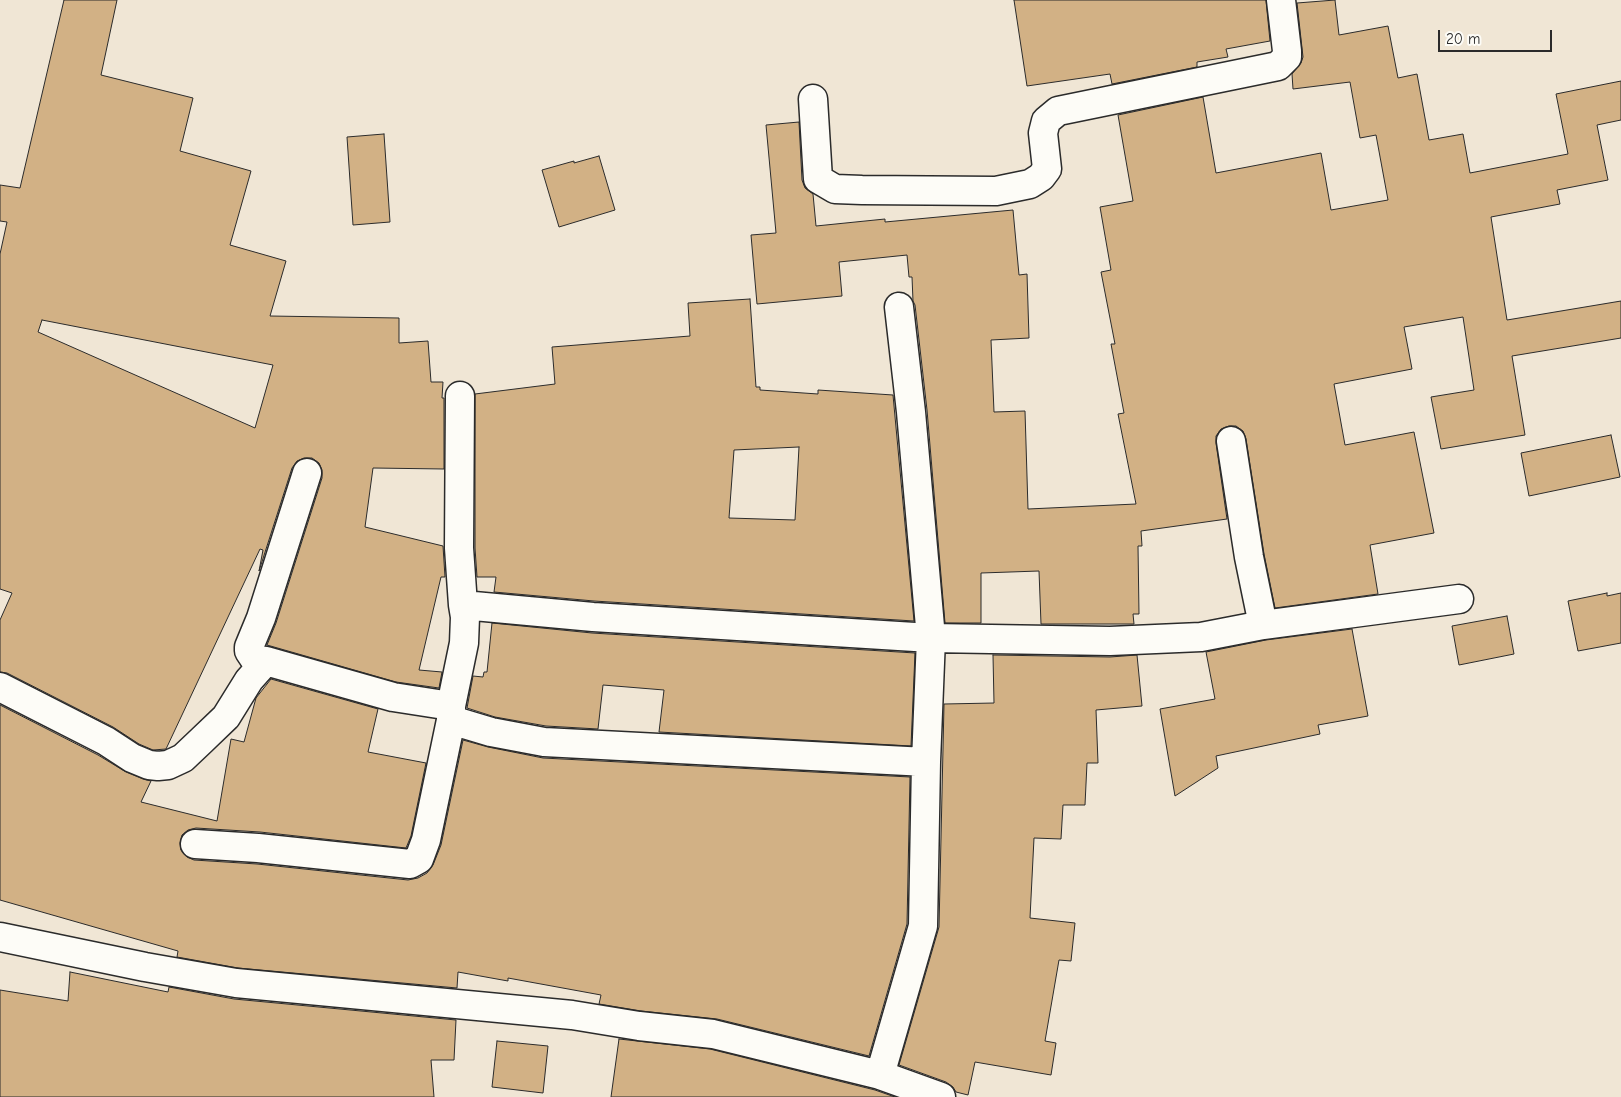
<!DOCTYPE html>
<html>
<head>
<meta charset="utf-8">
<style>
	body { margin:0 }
	#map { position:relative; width:1621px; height:1097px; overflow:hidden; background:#f0e6d5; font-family:"Comic Neue",sans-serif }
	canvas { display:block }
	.scale { position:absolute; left:1438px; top:30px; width:114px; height:22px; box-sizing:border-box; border:2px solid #2b2b2b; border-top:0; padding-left:6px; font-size:15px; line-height:18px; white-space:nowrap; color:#2b2b2b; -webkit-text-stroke:4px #fdfcf7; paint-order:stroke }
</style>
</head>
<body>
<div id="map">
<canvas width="1621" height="1097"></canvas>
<div class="scale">20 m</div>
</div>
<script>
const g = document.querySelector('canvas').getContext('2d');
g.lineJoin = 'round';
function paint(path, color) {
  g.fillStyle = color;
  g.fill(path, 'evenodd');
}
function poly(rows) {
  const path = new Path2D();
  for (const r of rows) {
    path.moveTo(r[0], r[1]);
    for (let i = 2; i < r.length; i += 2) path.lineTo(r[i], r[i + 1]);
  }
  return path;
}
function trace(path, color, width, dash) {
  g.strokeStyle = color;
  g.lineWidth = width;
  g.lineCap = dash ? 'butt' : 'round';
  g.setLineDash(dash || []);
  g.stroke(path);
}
const building = poly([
	[64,0,117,0,101,75,193,98,180,151,251,171,230,245,286,261,270,316,399,318,399,343,428,341,431,382,443,382,442,398,444,398,444,469,373,468,365,527,443,546,445,577,441,577,419,670,442,672,439,688,396,682,267,645,276,623,322,478,322,470,319,463,312,458,304,458,297,461,292,468,259,571,263,550,260,549,166,749,153,750,139,744,113,727,7,673,0,672,0,620,12,593,0,589,0,254,7,222,0,221,0,185,20,188,64,0],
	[42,320,273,365,255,428,38,332,42,320],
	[1014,0,1266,0,1270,41,1226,49,1228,57,1197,62,1197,67,1112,84,1110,74,1027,86,1014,0],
	[1335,0,1339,35,1388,26,1398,78,1417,74,1429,140,1463,134,1470,173,1568,154,1556,94,1621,81,1621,120,1597,125,1608,180,1557,190,1560,204,1491,217,1507,320,1621,301,1621,338,1512,356,1525,435,1441,449,1431,397,1474,390,1463,317,1404,327,1412,369,1334,384,1345,445,1414,432,1434,533,1370,545,1378,594,1275,608,1264,554,1246,439,1243,431,1236,426,1229,426,1221,429,1216,436,1216,443,1227,519,1141,531,1142,546,1138,546,1139,614,1133,614,1134,624,1041,624,1039,571,981,573,981,623,945,623,927,410,915,305,913,301,912,277,909,277,907,255,839,262,842,296,757,304,751,235,776,233,766,125,799,122,802,180,805,188,813,194,816,226,885,219,885,222,1013,210,1019,275,1027,274,1029,338,991,340,994,412,1025,411,1028,509,1136,504,1118,414,1124,413,1111,344,1115,344,1101,272,1111,270,1100,207,1133,201,1118,115,1203,97,1216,173,1321,153,1331,210,1388,200,1376,135,1360,138,1350,82,1293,89,1292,74,1301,63,1303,57,1297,3,1335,0],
	[384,134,390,222,353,225,347,137,384,134],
	[599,156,615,210,559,227,542,170,574,161,574,163,599,156],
	[750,299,756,387,760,387,760,390,818,394,818,390,893,395,914,621,594,601,494,592,496,577,477,577,475,548,475,394,555,384,552,347,690,336,688,303,750,299],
	[799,447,795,520,729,518,734,450,799,447],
	[1611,435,1620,477,1529,496,1521,453,1611,435],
	[1607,593,1607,596,1621,593,1621,643,1578,651,1568,601,1607,593],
	[1507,616,1514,654,1459,665,1452,626,1507,616],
	[492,623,592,633,915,653,911,746,659,732,664,690,603,685,598,729,546,726,495,717,467,708,473,676,483,677,484,672,487,672,492,623],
	[1352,629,1368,716,1318,725,1320,734,1216,756,1218,768,1175,796,1160,709,1215,699,1206,652,1266,640,1352,629],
	[993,655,1110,657,1137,655,1142,706,1096,710,1098,763,1087,763,1085,805,1063,805,1061,839,1034,838,1030,918,1075,923,1071,961,1059,960,1045,1041,1056,1043,1051,1075,975,1062,968,1095,956,1092,953,1087,946,1082,899,1065,939,927,944,704,994,703,993,655],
	[271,679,378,709,368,752,426,763,411,836,406,848,260,832,196,828,188,830,182,835,180,843,181,850,187,857,194,860,257,864,408,880,418,878,427,873,433,865,441,845,463,740,488,747,543,758,910,777,907,924,869,1056,717,1019,641,1011,599,1004,601,995,508,978,508,981,458,972,457,988,238,968,177,957,178,951,0,900,0,705,98,755,126,772,143,779,151,781,141,802,217,821,231,739,244,742,256,698,271,679],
	[70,972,168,992,169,987,234,999,456,1020,454,1060,431,1060,434,1097,0,1097,0,990,68,1001,70,972],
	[619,1039,710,1049,875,1090,895,1097,611,1097,619,1039],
	[497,1041,548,1046,543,1093,492,1087,497,1041]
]);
paint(building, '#d2b185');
trace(building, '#2b2b2b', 1);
const street = poly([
	[813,99,818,179,835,189,862,190,996,191,1030,184,1041,177,1047,169,1043,133,1046,121,1058,111,1278,66,1287,57,1287,51,1281,0],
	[460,396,459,548,463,605],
	[307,473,261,618,249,647,249,651,255,660,266,661,393,697,451,706],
	[1263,625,1459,599],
	[0,687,106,741,132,758,149,765,158,766,168,765,183,758,202,740,226,717,249,680,266,661],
	[451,720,491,732,544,742,926,762],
	[195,844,258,848,410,864,419,859,426,840,451,720,451,706,464,643,465,617,463,605,593,617,931,638,1110,641,1201,637,1263,625,1249,557,1231,441],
	[0,937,145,967,236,983,572,1015,639,1026,713,1034,880,1075,941,1097],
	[880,1075,923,926,926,762,931,638,911,412,899,307]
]);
trace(street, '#2b2b2b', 31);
trace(street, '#fdfcf7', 28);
</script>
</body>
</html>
